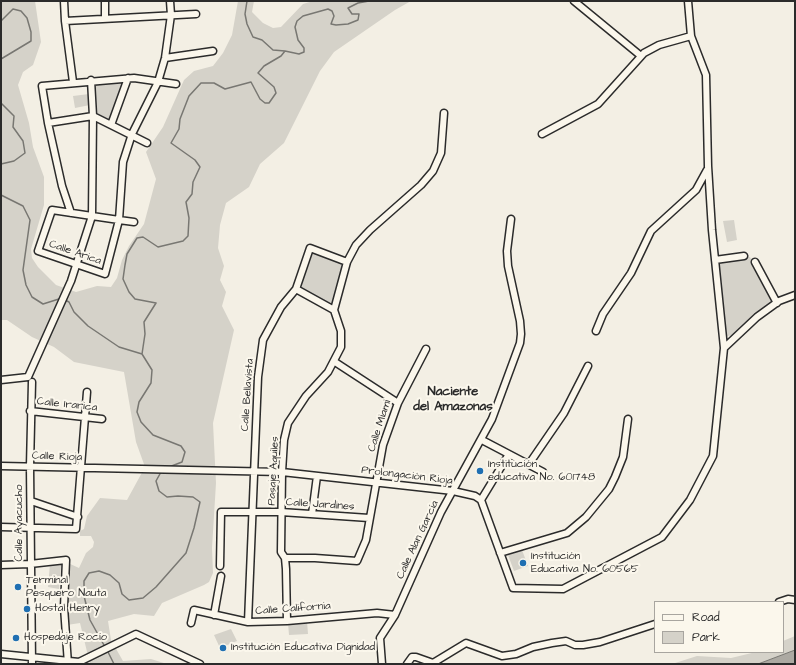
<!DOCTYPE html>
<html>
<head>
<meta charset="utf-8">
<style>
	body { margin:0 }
	#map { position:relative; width:796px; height:665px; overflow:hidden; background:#f3efe4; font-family:"Architects Daughter",sans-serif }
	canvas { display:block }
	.frame { position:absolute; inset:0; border:2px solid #2b2b2b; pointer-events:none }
	.legend { position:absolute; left:654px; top:601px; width:130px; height:52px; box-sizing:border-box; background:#fbf7ec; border:1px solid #a8a59f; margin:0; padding:5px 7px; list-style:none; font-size:12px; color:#2b2b2b }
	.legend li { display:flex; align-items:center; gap:8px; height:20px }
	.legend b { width:20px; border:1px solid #a8a59f }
</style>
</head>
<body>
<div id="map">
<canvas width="796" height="665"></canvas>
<div class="frame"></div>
<ul class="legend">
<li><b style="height:5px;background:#fbf7ec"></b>Road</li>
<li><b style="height:11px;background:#d5d2c9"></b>Park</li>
</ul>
</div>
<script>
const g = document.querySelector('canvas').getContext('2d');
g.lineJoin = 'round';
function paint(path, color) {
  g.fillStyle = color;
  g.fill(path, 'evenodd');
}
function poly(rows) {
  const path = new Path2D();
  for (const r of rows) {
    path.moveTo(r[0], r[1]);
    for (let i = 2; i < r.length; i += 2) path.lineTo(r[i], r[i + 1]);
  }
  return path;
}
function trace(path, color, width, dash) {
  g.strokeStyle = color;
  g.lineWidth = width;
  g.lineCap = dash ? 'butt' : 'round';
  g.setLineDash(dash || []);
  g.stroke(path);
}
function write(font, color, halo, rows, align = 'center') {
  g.font = font + ' "Architects Daughter",sans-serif';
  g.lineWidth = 4;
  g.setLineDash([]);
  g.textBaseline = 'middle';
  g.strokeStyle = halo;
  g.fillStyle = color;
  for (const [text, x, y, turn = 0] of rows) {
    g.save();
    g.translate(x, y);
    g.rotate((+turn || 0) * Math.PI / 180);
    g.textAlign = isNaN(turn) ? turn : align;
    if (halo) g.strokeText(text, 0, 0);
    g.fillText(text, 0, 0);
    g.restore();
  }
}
paint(poly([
	[1,1,35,1,41,42,33,65,23,72,18,85,29,123,33,147,44,177,44,205,31,249,32,258,38,267,56,285,76,292,97,286,111,287,117,278,122,260,129,246,144,224,156,179,146,152,163,127,184,80,194,71,213,66,223,53,232,35,238,1,254,1,252,12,263,23,273,28,281,27,303,4,313,1,411,1,395,10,334,52,320,71,284,143,260,164,249,187,226,203,220,225,218,248,224,266,220,280,226,292,222,306,234,330,213,423,216,483,212,548,213,573,209,582,204,585,162,603,154,616,134,614,108,621,111,640,123,661,151,659,167,664,90,664,80,623,67,625,68,563,79,568,86,553,93,547,94,542,91,536,80,536,80,531,84,529,87,516,100,498,127,500,145,467,136,442,124,372,74,362,54,347,32,337,7,320,1,320],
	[125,81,111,122,96,115,94,86,96,82],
	[89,94,90,105,75,108,73,96],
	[734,220,737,240,727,242,723,221],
	[311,250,344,262,333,306,298,287],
	[750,257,772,302,735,335,727,336,719,261],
	[522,550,528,566,514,571,508,555],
	[59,563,61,565,59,589,48,587,50,564],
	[307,621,308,634,289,635,288,623],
	[231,629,237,641,220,648,214,635],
	[795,636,795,650,758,664,672,664,697,656,731,658,756,652,783,652,783,641]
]), '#d5d2c9');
const water = poly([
	[795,650,795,664,758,664,766,661,795,650]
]);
paint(water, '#aca9a2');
trace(water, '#787772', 1);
trace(poly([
	[247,1,245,14,247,24,253,37,262,40,273,50,285,51],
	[1,21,13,9,21,11,27,18,31,32,31,41,1,59],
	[1,103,14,116,13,127,23,141,25,153,14,161,1,164],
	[1,195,23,206,30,220,23,270,26,285,32,297,43,304,62,298],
	[65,300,69,302,74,312,88,326,119,347,142,354,152,370,151,383,139,402,137,412,141,422,153,435,181,446,185,452,182,462,169,467],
	[142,354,145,334,144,322,156,303,135,299,129,292,123,279,125,265,127,254,137,238,143,237,158,247,183,241,188,236,189,218,186,202,192,194,193,182,200,167,195,160,171,143,179,129,180,119,189,96,201,83,214,83,225,89,251,82,260,99,265,103,269,103,276,93,274,87,258,73,264,66,281,56,285,51,299,54,304,52,304,48,298,40,295,27,297,21,303,16,328,9,332,11,334,16,331,24,336,25,348,24,358,20,359,14,352,14,348,8,358,3,369,1],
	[105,647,90,620,84,596,84,581,89,573,99,571,110,575,119,583,122,594,129,600,143,598,156,587,186,553,194,528,200,502,193,497,178,496,167,497,159,491,156,481,161,472],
	[107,650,114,664]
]), '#787772', 1.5);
const minor = poly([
	[64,1,65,21,73,82],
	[574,1,641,56],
	[688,1,691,36,706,75,708,166,712,230,724,348],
	[105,18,105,1],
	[65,21,196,14],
	[165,58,213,51],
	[48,123,93,116,147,143],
	[111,125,128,78],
	[542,134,598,104,644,53,659,45,691,36],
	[71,213,62,186,48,123,42,86,134,78,176,84],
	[134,222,119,220,92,216,52,210,38,251,105,274,119,220,123,162,132,134,158,82,165,58,171,15,170,1],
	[715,260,744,256],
	[755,262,777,303],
	[296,289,334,310],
	[596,331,603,314,631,273,651,231,696,190,707,170],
	[335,362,398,403],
	[1,380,28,377,71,281,92,216,93,116,91,80],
	[30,411,102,419],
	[482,440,543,472],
	[529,464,564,413,588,366],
	[1,466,282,472,453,491,475,496,481,500,513,588,563,589,662,537,690,500,713,456,724,348,757,317,779,301,795,295],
	[481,500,509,454],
	[31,501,78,517],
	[312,514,317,476],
	[1,527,76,529,87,392],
	[500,553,567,533,586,517,609,489,615,477,623,457,628,419],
	[285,558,315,558,357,561,366,540,383,445,398,403,426,349],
	[1,565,30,564,66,560,64,607,68,664],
	[220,566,221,512,281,512,369,518],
	[779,602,788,599,795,600],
	[214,615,221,576],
	[287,621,286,569,285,558,281,552,282,472,284,440,288,423,306,396,328,372,341,347,341,331,334,310,347,262,356,245,370,230,421,185,433,171,441,153,444,113],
	[248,622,258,377,263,340,281,307,296,289,310,248,347,262],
	[191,623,194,610,248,622,287,621,377,613,395,615],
	[1,654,79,662,136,634,200,664],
	[32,664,30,466,32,382],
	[382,664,380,638,395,615,441,512,492,419,520,343,521,334,520,321,508,266,507,251,511,219],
	[407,664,412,657,416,657,433,663,466,643,502,656,516,654,533,647,552,643,566,641,575,645,583,645,600,642,655,624]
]);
trace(minor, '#2b2b2b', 9);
trace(minor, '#fbf7ec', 6);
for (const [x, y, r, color] of [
	[480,471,4,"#1f6fb2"],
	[523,563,4,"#1f6fb2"],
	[18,587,4,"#1f6fb2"],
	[27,609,4,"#1f6fb2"],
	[16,638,4,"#1f6fb2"],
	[223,648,4,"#1f6fb2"]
]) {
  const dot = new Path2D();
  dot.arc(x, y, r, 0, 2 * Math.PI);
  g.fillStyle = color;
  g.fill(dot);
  trace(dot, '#fbf7ec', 1.5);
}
write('11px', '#2b2b2b', '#fbf7ec', [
	["Calle Arica",75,253,19],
	["Calle Bellavista",248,395,-86],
	["Calle Irarica",67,405,6],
	["Calle Miami",380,426,-72],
	["Calle Rioja",57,457,2],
	["Pasaje Aquiles",274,471,-87],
	["Prolongación Rioja",407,476,7],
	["Calle Jardines",320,505,4],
	["Calle Ayacucho",20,523,-90],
	["Calle Alan García",418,540,-65],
	["Calle California",293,609,-4]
]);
write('11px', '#2b2b2b', '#fbf7ec', [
	["Institución",488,465],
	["educativa No. 601748",488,478],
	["Institución",531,557],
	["Educativa No. 60565",531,570],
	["Terminal",26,581],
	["Pesquero Nauta",26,594],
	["Hostal Henry",35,609],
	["Hospedaje Rocío",24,638],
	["Institución Educativa Dignidad",231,648]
], 'left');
write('bold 13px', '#2b2b2b', '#fbf7ec', [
	["Naciente",453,392],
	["del Amazonas",453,407]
]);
</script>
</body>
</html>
